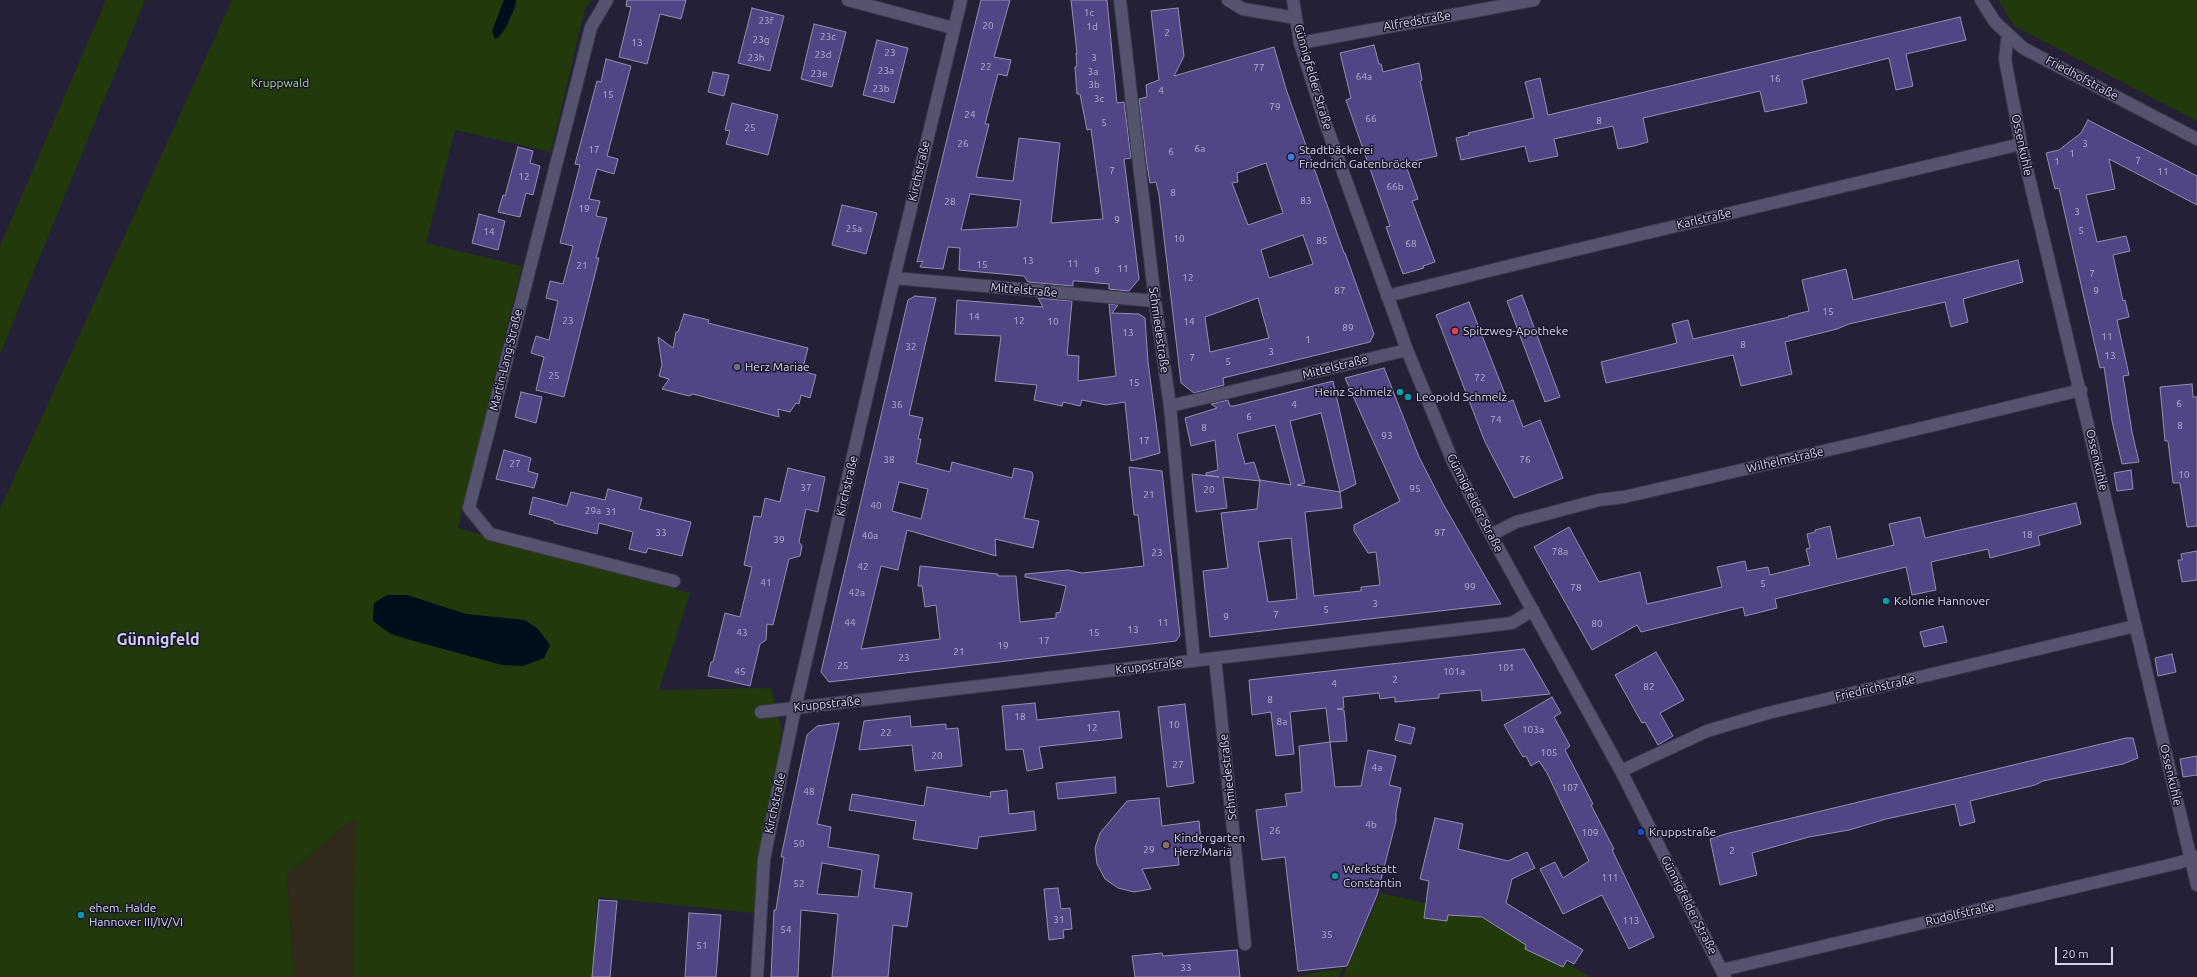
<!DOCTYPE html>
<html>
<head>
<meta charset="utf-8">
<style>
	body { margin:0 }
	#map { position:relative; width:2197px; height:977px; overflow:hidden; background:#232038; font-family:Ubuntu,sans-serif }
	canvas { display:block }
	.scale { position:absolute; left:2055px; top:947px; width:58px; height:18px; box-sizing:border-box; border:2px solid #d6d5e5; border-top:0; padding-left:5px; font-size:12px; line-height:14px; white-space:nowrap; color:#d6d5e5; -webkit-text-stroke:3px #1a162d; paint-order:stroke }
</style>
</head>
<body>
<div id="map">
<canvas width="2197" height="977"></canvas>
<div class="scale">20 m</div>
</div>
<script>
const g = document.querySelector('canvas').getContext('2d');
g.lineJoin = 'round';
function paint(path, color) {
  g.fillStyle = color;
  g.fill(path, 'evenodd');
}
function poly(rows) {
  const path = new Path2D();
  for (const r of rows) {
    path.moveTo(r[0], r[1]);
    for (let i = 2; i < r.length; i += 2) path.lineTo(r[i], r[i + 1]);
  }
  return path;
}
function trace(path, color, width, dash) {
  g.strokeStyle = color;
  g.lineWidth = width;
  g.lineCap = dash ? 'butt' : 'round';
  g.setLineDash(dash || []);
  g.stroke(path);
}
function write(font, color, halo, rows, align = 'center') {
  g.font = font + ' Ubuntu,sans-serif';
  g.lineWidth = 3;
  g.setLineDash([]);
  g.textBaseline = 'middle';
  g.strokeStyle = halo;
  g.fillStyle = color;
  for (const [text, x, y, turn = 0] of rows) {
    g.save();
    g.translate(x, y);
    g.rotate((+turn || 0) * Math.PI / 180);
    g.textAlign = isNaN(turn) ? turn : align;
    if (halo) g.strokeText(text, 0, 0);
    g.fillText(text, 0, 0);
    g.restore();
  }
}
paint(poly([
	[356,818,353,977,294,977,287,875,340,829]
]), '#322a1a');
paint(poly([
	[106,0,145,0,0,354,0,246],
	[232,0,592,0,585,9,551,152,455,130,426,243,522,266,458,528,690,593,659,690,771,688,782,730,754,913,597,897,593,977,353,977,355,819,340,829,287,875,294,977,0,977,0,509],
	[1998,0,2197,0,2197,121,2014,26],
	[1380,893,1482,915,1590,977,1343,977],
	[1343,968,1339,977,1291,977]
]), '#21390b');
paint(poly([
	[504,0,516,0,515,7,506,27,499,37,495,39,492,31],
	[387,595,407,595,466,614,525,620,538,629,550,645,544,658,523,666,502,665,407,639,391,634,373,621,374,603]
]), '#000e1c');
const building = poly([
	[627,0,686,0,681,19,660,14,647,64,619,57,631,7,626,6,627,0],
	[981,0,1010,0,994,57,1011,60,1007,76,998,74,985,124,989,124,976,177,1013,181,1019,138,1060,143,1051,223,1103,219,1091,129,1087,130,1080,94,1077,94,1075,67,1077,66,1076,53,1077,53,1071,0,1107,0,1117,103,1124,102,1131,158,1124,159,1139,279,1129,291,1109,289,1109,284,1077,281,1073,281,1073,286,1028,282,1024,276,959,270,960,248,948,247,943,269,920,267,923,261,917,262,981,0],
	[970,194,1021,200,1017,227,961,230,970,194],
	[752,8,784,16,770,71,738,63,752,8],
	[1178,8,1184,56,1174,76,1274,47,1286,89,1344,253,1345,253,1374,334,1370,342,1223,378,1224,385,1194,393,1181,383,1159,195,1156,182,1150,183,1147,165,1139,99,1147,97,1146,85,1159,80,1151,11,1178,8],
	[1266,163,1283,213,1248,225,1232,183,1238,182,1237,173,1266,163],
	[1303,235,1313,264,1269,278,1261,250,1303,235],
	[1258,298,1269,338,1210,352,1205,317,1258,298],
	[1960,17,1966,40,1906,54,1913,86,1896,90,1889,58,1802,80,1807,103,1765,112,1760,91,1643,118,1648,142,1634,146,1618,149,1613,126,1554,139,1558,156,1529,162,1525,146,1461,160,1456,138,1469,135,1468,133,1534,118,1525,82,1540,78,1548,115,1960,17],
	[814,24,846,32,832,87,801,79,814,24],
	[877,40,908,48,894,103,863,95,877,40],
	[1374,45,1379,64,1381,64,1383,72,1419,63,1422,80,1420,81,1437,156,1405,163,1418,199,1412,201,1435,262,1423,266,1424,268,1403,274,1386,227,1390,226,1346,100,1351,98,1340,53,1374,45],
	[606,59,631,66,607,156,618,159,614,174,597,169,589,199,600,201,596,216,607,218,596,258,599,258,564,397,536,390,544,357,531,353,536,336,549,340,558,301,546,298,550,281,563,284,573,246,560,243,580,165,575,164,597,81,601,82,606,59],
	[713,72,729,75,724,96,708,92,713,72],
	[732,103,778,115,768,155,726,144,730,131,725,130,732,103],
	[2088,120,2197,176,2197,205,2109,159,2115,189,2086,195,2097,242,2126,236,2130,251,2113,255,2123,301,2125,300,2129,317,2117,320,2129,375,2123,376,2132,432,2139,462,2122,464,2112,421,2104,367,2100,368,2059,188,2055,189,2046,153,2059,150,2081,133,2088,120],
	[518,147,533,151,530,163,540,166,533,195,526,193,520,217,498,212,503,195,505,196,518,147],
	[842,205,877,213,866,254,832,245,842,205],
	[479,214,505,221,498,250,472,243,479,214],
	[2018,260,2023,282,1963,299,1968,322,1951,327,1945,302,1849,324,1837,329,1785,342,1792,374,1741,386,1733,355,1606,383,1601,362,1677,343,1672,324,1688,320,1693,339,1789,317,1788,316,1809,311,1802,280,1846,269,1853,300,2018,260],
	[1522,295,1560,397,1545,402,1507,301,1522,295],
	[915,296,936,298,909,415,923,418,918,439,921,439,916,463,950,472,952,462,1012,478,1014,468,1032,472,1033,476,1024,518,1039,521,1033,548,995,539,996,556,907,530,898,570,881,566,861,649,940,639,936,605,925,607,922,586,918,586,920,566,998,574,998,576,1016,576,1020,622,1056,618,1056,613,1060,612,1066,586,1025,577,1025,574,1068,570,1082,573,1144,566,1138,515,1134,515,1129,467,1162,471,1180,635,1176,641,829,682,821,672,908,300,915,296],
	[899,482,928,489,921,519,892,511,899,482],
	[1038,298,1072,301,1067,355,1079,356,1078,381,1116,376,1109,304,1118,305,1112,313,1139,314,1145,318,1148,362,1160,453,1131,461,1125,402,1106,405,1082,400,1080,406,1063,402,1062,406,1034,400,1037,385,995,381,1001,336,955,334,957,300,1043,307,1038,298],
	[1469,302,1508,402,1513,400,1523,427,1540,420,1563,478,1514,498,1485,442,1436,315,1469,302],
	[684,314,709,320,708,323,808,348,803,367,807,368,806,372,816,375,810,398,801,395,799,404,796,403,790,412,778,409,779,417,693,394,689,396,662,389,669,379,659,376,662,365,658,337,673,348,676,332,678,332,684,314],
	[1384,368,1419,457,1442,502,1501,604,1210,637,1203,571,1228,568,1221,513,1257,509,1260,480,1291,485,1275,425,1237,434,1245,464,1254,462,1260,481,1223,477,1227,508,1196,512,1192,474,1219,477,1206,475,1206,473,1218,470,1215,440,1191,446,1185,418,1217,408,1211,404,1228,400,1230,406,1234,406,1333,381,1356,484,1340,492,1342,508,1305,512,1314,596,1361,591,1361,587,1380,585,1376,552,1368,553,1354,531,1354,525,1400,501,1345,378,1384,368],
	[1321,413,1326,433,1340,492,1297,485,1305,483,1290,421,1321,413],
	[1291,538,1297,599,1268,602,1258,542,1291,538],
	[2192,384,2193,397,2197,397,2197,526,2187,527,2180,483,2173,483,2168,441,2165,441,2160,387,2192,384],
	[521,392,542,397,536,423,515,417,521,392],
	[504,450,531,458,528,471,538,474,534,488,496,479,504,450],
	[788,468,825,477,818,512,806,509,799,542,802,546,800,556,789,559,773,625,767,624,766,640,760,644,750,686,708,676,711,662,713,662,725,613,740,617,752,567,744,565,754,516,761,517,765,498,780,502,788,468],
	[2131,470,2133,489,2117,491,2114,473,2131,470],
	[608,489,642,498,639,509,691,522,682,556,648,548,646,553,629,549,633,532,599,523,597,534,554,523,554,521,529,514,533,497,567,506,571,492,605,500,608,489],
	[2076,503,2081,524,2038,536,2040,545,1990,558,1988,549,1931,562,1936,590,1912,595,1906,567,1775,599,1777,608,1745,616,1743,607,1641,632,1637,625,1592,650,1534,547,1569,527,1599,582,1640,572,1647,604,1722,587,1717,567,1745,561,1747,571,1768,567,1770,575,1810,565,1806,549,1810,548,1807,534,1815,532,1815,530,1830,526,1837,559,1894,545,1889,524,1907,520,1920,517,1925,538,2076,503],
	[2197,551,2197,580,2182,582,2178,560,2182,560,2181,554,2197,551],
	[1943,626,1947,642,1924,647,1920,632,1943,626],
	[1524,649,1550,694,1482,701,1481,690,1439,694,1439,698,1395,702,1395,697,1380,699,1379,693,1343,697,1344,708,1337,709,1344,710,1347,741,1330,742,1335,787,1361,786,1368,750,1396,756,1389,785,1401,788,1396,813,1396,821,1377,895,1347,966,1298,971,1285,857,1262,860,1256,810,1287,806,1285,794,1302,792,1299,746,1330,742,1326,708,1290,712,1294,754,1276,756,1271,712,1252,715,1249,680,1524,649],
	[1656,652,1684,700,1660,713,1673,736,1658,745,1645,722,1642,723,1615,675,1656,652],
	[2172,654,2176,672,2158,676,2155,658,2172,654],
	[1552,697,1561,713,1554,717,1570,746,1565,750,1593,804,1591,805,1614,849,1612,850,1654,937,1629,949,1602,895,1563,914,1540,869,1555,862,1563,878,1589,861,1547,773,1539,761,1531,766,1526,756,1523,757,1504,725,1552,697],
	[1035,703,1037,720,1119,711,1122,738,1039,747,1043,768,1027,771,1023,749,1006,750,1002,706,1035,703],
	[1185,704,1194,783,1167,787,1158,707,1185,704],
	[910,716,911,727,946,724,946,729,958,728,962,766,915,771,912,745,859,750,864,721,910,716],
	[839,723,817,824,831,827,828,847,879,855,874,888,912,893,907,927,893,925,888,977,832,977,838,914,801,910,798,977,771,977,774,910,776,910,784,857,781,857,807,735,817,726,839,723],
	[822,863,862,870,858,897,817,894,822,863],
	[1399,724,1415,728,1411,744,1395,740,1399,724],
	[2126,738,2133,738,2138,758,2123,764,2043,781,2035,785,1970,801,1975,822,1960,826,1955,804,1886,819,1849,830,1809,837,1752,853,1757,875,1720,885,1710,839,1725,834,2126,738],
	[2197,756,2197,775,2183,777,2180,759,2197,756],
	[1115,777,1116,793,1058,799,1056,783,1115,777],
	[927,787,991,797,990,792,1007,790,1009,814,1034,811,1036,830,979,837,977,849,913,839,916,821,849,810,852,794,924,806,927,787],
	[1159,798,1162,826,1199,821,1202,852,1178,855,1179,865,1142,869,1151,889,1134,892,1118,888,1105,879,1097,864,1095,848,1100,833,1127,801,1159,798],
	[1435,818,1463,824,1458,849,1508,861,1527,852,1535,868,1512,879,1506,903,1583,950,1574,964,1567,960,1563,967,1525,949,1526,945,1482,917,1448,915,1447,921,1424,918,1429,881,1420,879,1435,818],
	[1058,888,1061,909,1070,908,1072,929,1063,930,1064,938,1049,940,1044,889,1058,888],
	[599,900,617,901,610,977,592,977,599,900],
	[689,913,721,915,716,977,685,977,689,913],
	[1237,950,1240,977,1135,977,1132,956,1162,953,1163,956,1237,950]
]);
paint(building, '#514586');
trace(building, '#9490af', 1);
const minor = poly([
	[607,0,591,27,469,508,490,534,674,581],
	[848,0,953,28],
	[1120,0,1155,301,1170,406,1194,661],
	[1228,0,1243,9,1296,18],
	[1293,0,1300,43,1325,122,1407,350,1453,462,1491,535,1621,771,1725,977],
	[1981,0,1995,22,2023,48,2197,139],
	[2008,34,2005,59,2021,144,2197,885],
	[1300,43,1534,0],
	[894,278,1155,301],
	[1387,296,1537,259,2021,144],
	[1170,406,1407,350],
	[1491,535,1516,522,1599,500,1624,497,1867,441,2081,390],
	[1215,658,1245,944],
	[761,712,1512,623,1533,610],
	[1621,771,1707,731,1768,713,2135,626],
	[1722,970,2178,863,2197,857],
	[757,977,764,859,795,708,894,278,961,0]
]);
trace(minor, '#3d3a4e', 14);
trace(minor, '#56536e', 12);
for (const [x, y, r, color] of [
	[1291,157,4,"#3f7fe0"],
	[1455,331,4,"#e0444e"],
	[737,367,4,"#6b7280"],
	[1400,392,4,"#0f9aa8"],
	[1408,397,4,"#0f9aa8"],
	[1886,601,4,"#0f9aa8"],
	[1641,832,4,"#1a4fb4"],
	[1166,845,4,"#8d6e63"],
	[1335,876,4,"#0f9aa8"],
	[81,915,4,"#0f9aa8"]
]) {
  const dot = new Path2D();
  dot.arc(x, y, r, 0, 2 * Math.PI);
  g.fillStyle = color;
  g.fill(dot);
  trace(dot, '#1a162d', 1.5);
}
write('10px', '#b5b1cd', null, [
	["1c",1089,13],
	["23f",766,21],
	["20",988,26],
	["1d",1092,27],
	["2",1167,33],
	["23c",828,37],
	["23g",761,40],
	["13",637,43],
	["23",890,53],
	["23d",823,55],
	["23h",756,58],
	["3",1094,58],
	["22",986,67],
	["77",1259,68],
	["23a",886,71],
	["3a",1093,72],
	["23e",819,74],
	["64a",1364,77],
	["16",1775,79],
	["3b",1094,85],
	["23b",881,89],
	["4",1161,91],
	["15",608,95],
	["3c",1099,99],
	["79",1275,107],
	["24",970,115],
	["66",1371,119],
	["8",1599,121],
	["5",1104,123],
	["25",750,128],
	["26",963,144],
	["3",2085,144],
	["6a",1200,149],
	["17",594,150],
	["6",1171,152],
	["1",2072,154],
	["7",2138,161],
	["1",2057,162],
	["7",1112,171],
	["11",2163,172],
	["12",524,177],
	["66b",1395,187],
	["8",1173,193],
	["83",1306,201],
	["28",950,202],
	["19",584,209],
	["3",2077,212],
	["9",1117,220],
	["25a",854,229],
	["5",2081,231],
	["14",489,232],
	["10",1179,239],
	["85",1322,241],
	["68",1411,244],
	["13",1028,261],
	["11",1073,264],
	["15",982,265],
	["21",582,266],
	["11",1123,269],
	["9",1097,271],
	["7",2092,274],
	["12",1188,278],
	["87",1340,291],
	["9",2096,291],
	["15",1828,312],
	["14",974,317],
	["23",568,321],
	["12",1019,321],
	["10",1053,322],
	["14",1189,322],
	["89",1348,328],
	["13",1128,333],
	["11",2107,337],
	["1",1308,340],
	["8",1743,345],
	["32",911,347],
	["3",1271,352],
	["13",2110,356],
	["7",1192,358],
	["5",1228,362],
	["25",554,376],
	["72",1480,378],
	["15",1134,383],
	["6",2179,404],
	["36",897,405],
	["4",1294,405],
	["6",1249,417],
	["74",1496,420],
	["8",2180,426],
	["8",1204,428],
	["93",1387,436],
	["17",1144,441],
	["38",889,460],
	["76",1525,460],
	["27",515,464],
	["10",2184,475],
	["37",806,488],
	["95",1415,489],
	["20",1209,490],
	["21",1149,495],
	["40",876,506],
	["29a",593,511],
	["31",611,512],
	["33",661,533],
	["97",1440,533],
	["18",2027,535],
	["40a",870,536],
	["39",779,540],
	["78a",1560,552],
	["23",1157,553],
	["42",863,567],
	["41",766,583],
	["5",1763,584],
	["99",1470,587],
	["78",1576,588],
	["42a",857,593],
	["3",1375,604],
	["5",1326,610],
	["7",1276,615],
	["9",1226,617],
	["44",850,623],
	["11",1163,623],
	["80",1597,624],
	["13",1133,630],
	["43",742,633],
	["15",1094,633],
	["17",1044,641],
	["19",1003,646],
	["21",959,652],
	["23",904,658],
	["25",843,666],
	["101",1506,668],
	["45",740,672],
	["101a",1454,672],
	["2",1395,680],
	["4",1334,684],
	["82",1649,687],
	["8",1270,700],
	["18",1020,717],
	["8a",1282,722],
	["10",1174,725],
	["12",1092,728],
	["103a",1533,730],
	["22",886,733],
	["105",1549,753],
	["20",937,756],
	["27",1178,765],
	["4a",1377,768],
	["107",1570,788],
	["48",809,792],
	["4b",1371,825],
	["26",1275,831],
	["109",1590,833],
	["50",799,844],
	["29",1149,850],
	["2",1732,851],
	["111",1610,878],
	["52",799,884],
	["31",1059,920],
	["113",1631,921],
	["54",786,930],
	["35",1327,935],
	["51",702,946],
	["33",1186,968]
]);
write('12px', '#d6d5e5', '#1a162d', [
	["Alfredstraße",1417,21,-10],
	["Günnigfelder Straße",1313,77,74],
	["Friedhofstraße",2082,78,28],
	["Ossenkuhle",2022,145,78],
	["Kirchstraße",919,171,-77],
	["Karlstraße",1704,219,-13],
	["Mittelstraße",1024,290,5],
	["Schmiedestraße",1159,330,82],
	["Martin-Lang-Straße",506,360,-76],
	["Mittelstraße",1335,367,-14],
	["Wilhelmstraße",1785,460,-13],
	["Ossenkuhle",2097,460,77],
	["Kirchstraße",847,486,-77],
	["Günnigfelder Straße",1475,503,63],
	["Kruppstraße",1149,666,-7],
	["Friedrichstraße",1875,688,-13],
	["Kruppstraße",827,704,-6],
	["Ossenkuhle",2171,775,77],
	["Schmiedestraße",1228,777,-96],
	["Kirchstraße",775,803,-78],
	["Günnigfelder Straße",1689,905,63],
	["Rudolfstraße",1960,914,-13]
]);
write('12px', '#a4d97c', '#1a162d', [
	["Kruppwald",280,83]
]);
write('12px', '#d6d5e5', '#1a162d', [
	["Stadtbäckerei",1299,150],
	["Friedrich Gatenbröcker",1299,164],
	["Spitzweg-Apotheke",1463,331],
	["Herz Mariae",745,367],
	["Heinz Schmelz",1392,392,"right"],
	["Leopold Schmelz",1416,397],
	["Kolonie Hannover",1894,601],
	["Kruppstraße",1649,832],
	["Kindergarten",1174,838],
	["Herz Mariä",1174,852],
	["Werkstatt",1343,869],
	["Constantin",1343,883],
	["ehem. Halde",89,908],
	["Hannover III/IV/VI",89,922]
], 'left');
write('bold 16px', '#d0cded', '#1a162d', [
	["Günnigfeld",158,640]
]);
</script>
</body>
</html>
